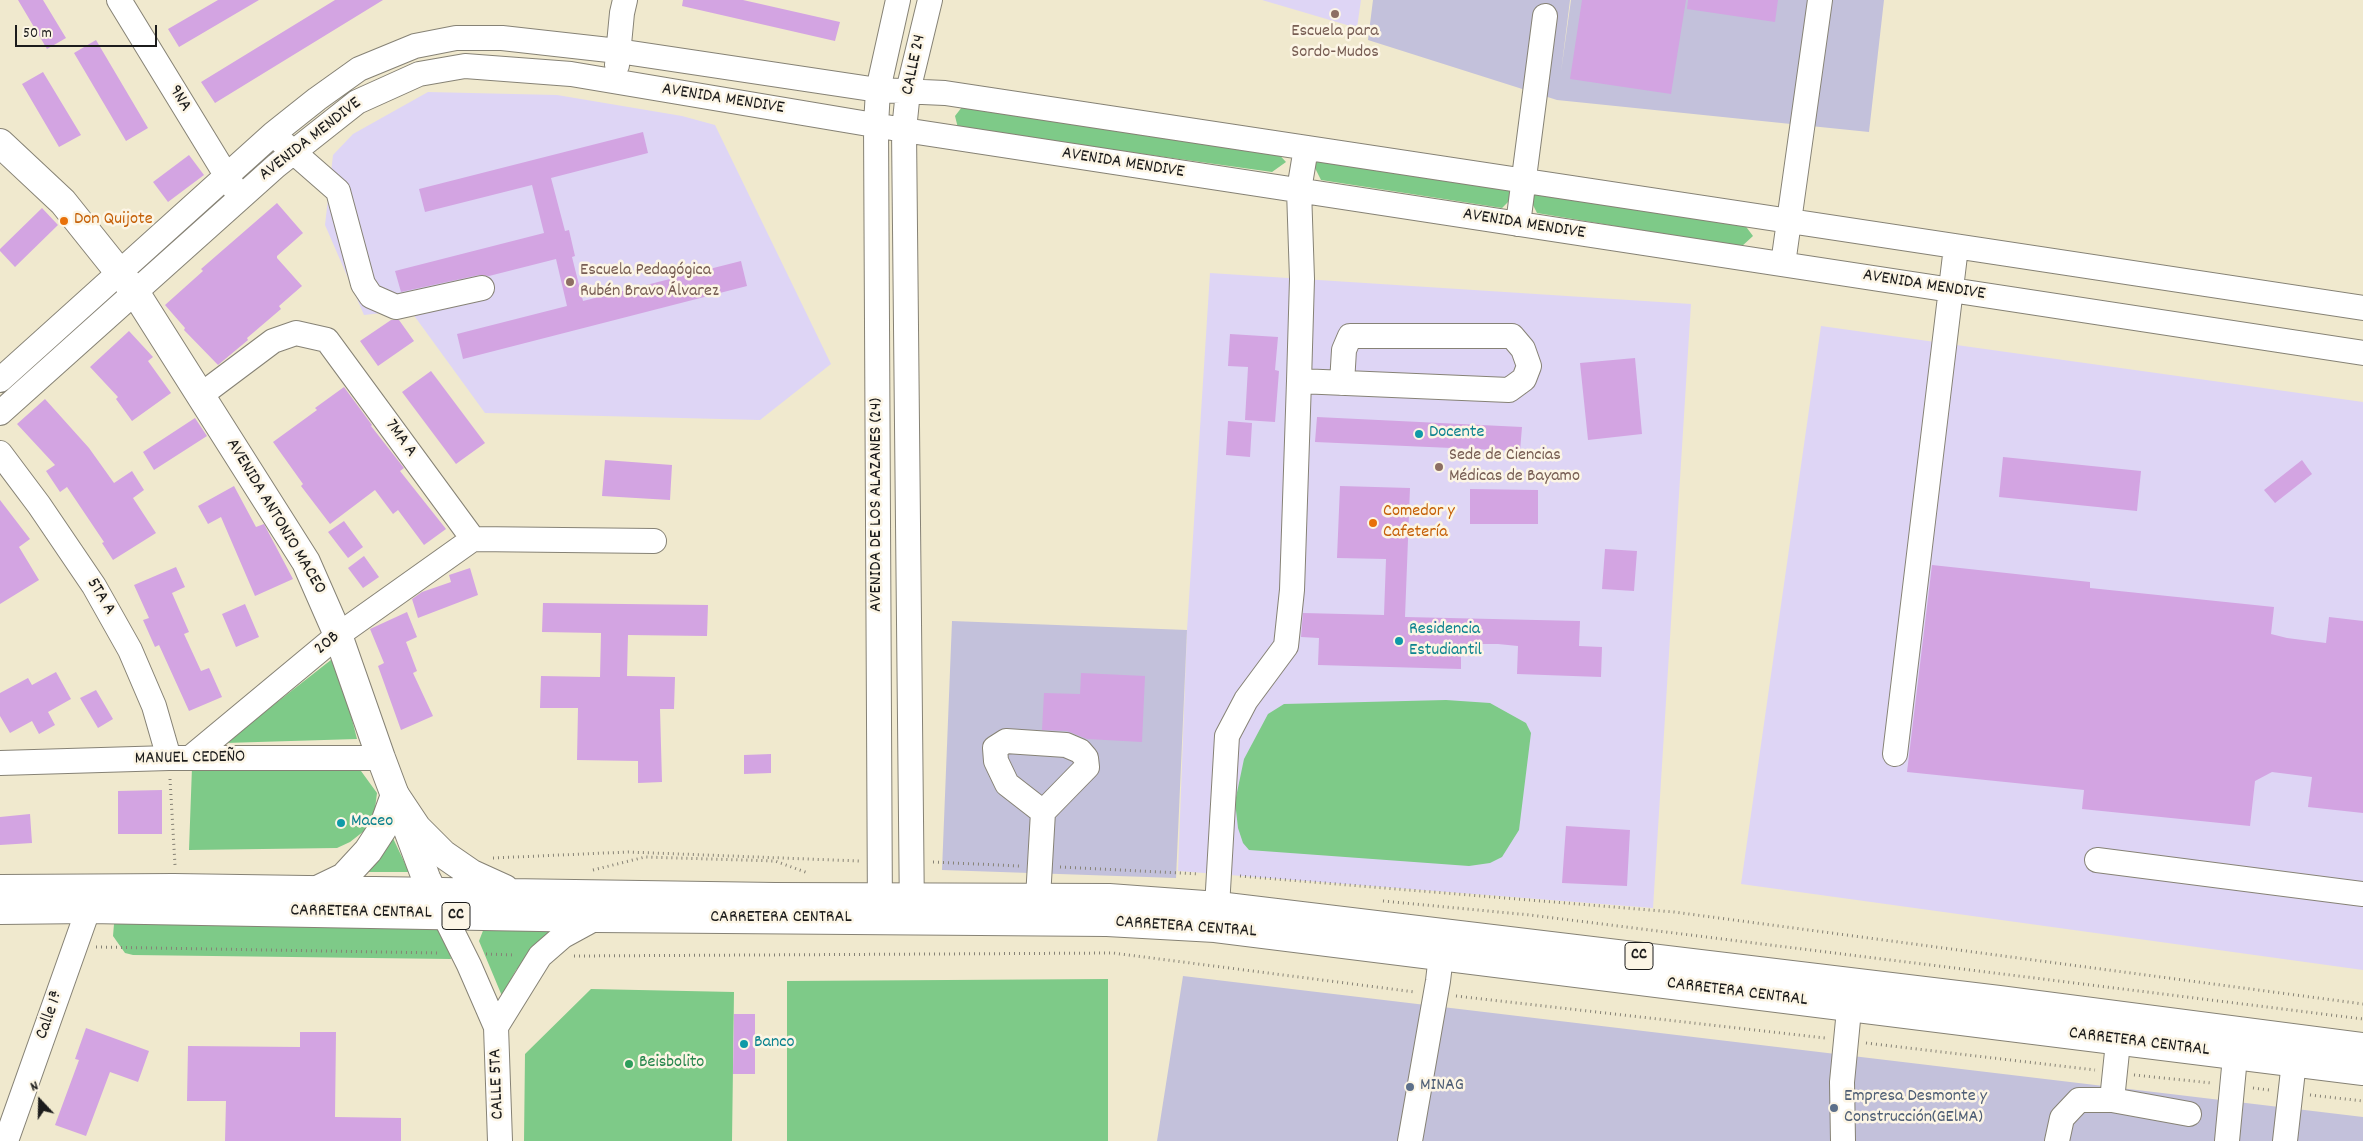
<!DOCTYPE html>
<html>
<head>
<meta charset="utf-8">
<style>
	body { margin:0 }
	#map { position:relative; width:2363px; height:1141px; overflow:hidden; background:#f0e9ce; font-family:Dekko,sans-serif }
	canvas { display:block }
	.north { position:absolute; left:15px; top:1076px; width:50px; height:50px; -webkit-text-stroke:4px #fcf5e5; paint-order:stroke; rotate:339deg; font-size:14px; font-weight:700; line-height:20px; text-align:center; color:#1c1c1c }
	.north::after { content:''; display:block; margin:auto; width:18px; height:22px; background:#1c1c1c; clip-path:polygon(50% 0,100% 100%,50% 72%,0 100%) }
	.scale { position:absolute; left:15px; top:25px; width:142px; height:22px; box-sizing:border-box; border:2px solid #1c1c1c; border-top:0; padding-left:6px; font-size:15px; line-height:18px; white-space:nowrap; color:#1c1c1c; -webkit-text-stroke:4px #fcf5e5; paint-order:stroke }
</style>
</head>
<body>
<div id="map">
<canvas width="2363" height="1141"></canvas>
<div class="north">N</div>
<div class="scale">50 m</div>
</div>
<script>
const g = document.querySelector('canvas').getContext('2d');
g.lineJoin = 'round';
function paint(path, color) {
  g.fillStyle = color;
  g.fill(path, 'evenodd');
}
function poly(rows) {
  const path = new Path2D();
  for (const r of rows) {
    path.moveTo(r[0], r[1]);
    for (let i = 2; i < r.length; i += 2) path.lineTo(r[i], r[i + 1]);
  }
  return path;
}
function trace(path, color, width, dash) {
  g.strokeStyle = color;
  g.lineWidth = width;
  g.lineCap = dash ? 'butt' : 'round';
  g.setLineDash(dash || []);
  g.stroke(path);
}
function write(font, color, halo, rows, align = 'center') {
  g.font = font + ' Dekko,sans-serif';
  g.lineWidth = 5;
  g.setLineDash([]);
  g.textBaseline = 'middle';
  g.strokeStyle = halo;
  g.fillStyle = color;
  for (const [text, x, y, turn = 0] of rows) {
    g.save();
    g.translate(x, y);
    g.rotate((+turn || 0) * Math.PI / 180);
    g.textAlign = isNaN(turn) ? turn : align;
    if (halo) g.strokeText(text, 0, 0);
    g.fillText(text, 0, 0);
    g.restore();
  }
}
paint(poly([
	[1262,0,1361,0,1357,28],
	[428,92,557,95,682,116,715,125,831,364,760,420,485,413,410,310,364,315,325,225,333,155,353,134],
	[1210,273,1691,304,1653,908,1178,871,1187,630],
	[1821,326,2363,402,2363,970,1741,884]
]), '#ded5f5');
paint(poly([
	[1373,0,1570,0,1561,72,1571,0,1884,0,1869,132,1557,100,1368,40],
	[952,621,1187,630,1176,878,942,870],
	[1183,976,2363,1117,2363,1141,1157,1141]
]), '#c3c1db');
paint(poly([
	[962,107,1271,146,1286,162,1272,172,958,128,955,116],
	[1325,156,1509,182,1513,197,1502,208,1321,180,1313,164],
	[1542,189,1741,220,1753,236,1741,247,1537,213,1529,197],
	[336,656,357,739,225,743],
	[1446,700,1490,703,1526,723,1531,733,1519,830,1502,857,1490,863,1469,866,1249,850,1243,843,1238,828,1235,802,1244,759,1268,714,1284,704],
	[192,767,361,771,377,793,373,824,350,842,337,848,189,850],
	[391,834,409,872,363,872],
	[120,916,438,926,448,942,451,959,133,955,125,953,113,936,114,924],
	[486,923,563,924,516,970,502,996,479,941],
	[1108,979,1108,1141,787,1141,787,981],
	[591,989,734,992,732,1141,524,1141,525,1054]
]), '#7eca88');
paint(poly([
	[18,0,43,0,66,38,47,49],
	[218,0,259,0,179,47,168,29],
	[335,0,383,0,215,103,201,82],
	[683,0,743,0,840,22,835,41,682,6],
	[1582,0,1686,0,1671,94,1570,79],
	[1688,0,1778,0,1775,22,1687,9],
	[96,40,148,128,126,141,74,53],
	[43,72,81,135,59,147,22,84],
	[643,132,648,153,551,178,565,231,569,230,575,256,572,257,583,301,741,261,747,286,463,359,457,334,567,306,556,259,489,276,479,275,401,292,395,271,544,233,532,185,425,212,419,189],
	[189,155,204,175,168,202,153,182],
	[277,203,303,233,277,256,277,258,302,286,279,306,281,309,247,338,248,340,218,365,184,330,185,328,165,305,203,271,201,269],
	[42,208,58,225,15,267,0,251,0,249],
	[391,320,399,320,414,341,378,366,360,341],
	[129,331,153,357,148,361,171,393,132,421,116,399,118,397,90,367],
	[1230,334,1278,337,1275,370,1279,371,1275,422,1245,420,1248,367,1228,366],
	[1635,358,1642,434,1588,440,1580,363],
	[431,371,485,443,456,464,402,392],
	[344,387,372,425,371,426,404,468,400,471,446,529,424,545,398,510,393,514,375,490,330,524,301,486,303,484,273,442,317,410,315,408],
	[45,399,89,448,114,483,132,471,144,490,133,498,156,533,113,560,102,543,104,542,67,487,60,492,46,471,55,465,17,424],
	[1317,417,1522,427,1520,451,1315,442],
	[195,418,207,436,154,470,143,452],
	[1228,421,1252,423,1250,457,1226,455],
	[2003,457,2141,471,2137,511,1999,497],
	[605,460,672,465,670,500,602,496],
	[2302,460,2312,474,2275,503,2264,490],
	[234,486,256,527,264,524,293,579,255,596,221,517,208,524,198,506],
	[1340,486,1410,488,1405,617,1580,621,1579,646,1602,647,1601,677,1517,674,1518,646,1498,644,1461,644,1461,669,1318,665,1319,638,1301,637,1303,613,1384,615,1386,559,1337,558],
	[1470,489,1538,490,1538,524,1470,524],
	[0,500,30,539,19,547,39,580,0,604],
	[344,521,363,547,348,558,328,532],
	[1605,549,1637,551,1634,591,1602,589],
	[364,556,379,577,363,588,348,568],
	[1932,565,2090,582,2090,588,2274,607,2271,634,2287,638,2326,643,2329,617,2363,621,2363,813,2308,807,2312,777,2272,772,2255,781,2250,826,2082,809,2084,790,1907,772],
	[176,567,185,587,172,593,189,632,184,634,201,671,209,668,222,697,189,711,159,645,155,647,143,620,149,618,134,585],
	[470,568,478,595,418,618,412,599,422,592,451,582,449,575],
	[543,603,708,605,707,636,628,635,627,676,675,677,674,709,660,709,662,782,638,783,638,761,577,760,578,708,540,708,541,676,600,677,601,633,542,632],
	[245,604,259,637,236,647,222,614],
	[407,612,417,637,406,642,417,671,413,673,433,716,401,730,378,666,384,663,370,629],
	[56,672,71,699,48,712,55,725,39,734,32,721,10,733,0,716,0,693,28,678,32,685],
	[1081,673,1145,676,1142,742,1087,739,1067,731,1042,730,1044,693,1080,694],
	[96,690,113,719,98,728,80,698],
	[771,754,771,773,744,774,744,755],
	[162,790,162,834,118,834,118,791],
	[30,814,32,843,0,845,0,817],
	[1566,826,1630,830,1627,886,1562,883],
	[734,1014,755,1014,755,1074,733,1074],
	[86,1028,149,1051,138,1082,110,1072,86,1136,55,1125,79,1060,75,1059],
	[300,1032,336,1032,335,1117,401,1118,401,1141,225,1141,226,1101,187,1101,188,1046,300,1047]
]), '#d3a4e2');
const minor = poly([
	[119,0,234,188],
	[617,65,622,13,625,0],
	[282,142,338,191,363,284,371,296,396,307,482,288],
	[1518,224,1545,16],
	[1783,264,1820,0],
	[0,380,273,134,317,99,359,69,415,46,456,38,502,38,618,51,878,90,945,93,2363,308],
	[1299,381,1509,390,1524,379,1529,366,1523,349,1512,336,1350,336,1344,350,1342,383],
	[201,395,273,341,296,333,327,340,473,539],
	[0,413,276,166,357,102,419,74,465,66,571,74,904,130,2363,353],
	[0,453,39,505,94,586,130,650,154,706,169,758],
	[473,539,654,541],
	[1895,754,1956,247],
	[190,758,338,635,473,539],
	[0,763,169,758,381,758],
	[2097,860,2363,894],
	[1038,898,1043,812,1087,767,1086,758,1080,751,1066,745,1006,741,995,748,996,761,1007,784,1043,812],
	[444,915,469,965,496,1027,500,1141],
	[880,916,876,125,878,90,898,0],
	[912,916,904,130,908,91,930,0],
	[1216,924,1227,736,1246,700,1286,646,1292,590,1299,381,1302,279,1299,190,1306,148],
	[496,1027,540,956,563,936,596,918],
	[2112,1100,2189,1114],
	[6,1141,94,893],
	[1410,1141,1438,981,1443,938],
	[1843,1141,1842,1082,1851,989],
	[2057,1141,2062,1118,2079,1100,2112,1100,2120,1023],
	[2227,1141,2237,1036],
	[2285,1141,2296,1044]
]);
const major = poly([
	[0,143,63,202,135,292,306,562,338,635,381,758,426,878,442,911]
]);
const highway = poly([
	[395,795,417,828,443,854,472,874,505,889],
	[0,889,174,888,775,897,1109,898,1218,906,1999,1000,2363,1047],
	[317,890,344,877,368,851,383,828,395,795],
	[0,910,89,909,596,918,1107,922,1215,928,2363,1071]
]);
trace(minor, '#868275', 26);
trace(major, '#868275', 30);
trace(highway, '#868275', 30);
trace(poly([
	[170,779,175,865],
	[493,858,628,852,859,861],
	[933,862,1019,866],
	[1060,867,1199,874],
	[593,870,645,857,775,861,808,873],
	[1240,876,1674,912,2363,1004],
	[1383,901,1530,915,2363,1019],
	[96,947,440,953],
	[486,954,515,955],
	[574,956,1113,953,1415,992],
	[1456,996,1825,1038],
	[1866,1043,2095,1070],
	[2134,1075,2212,1083],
	[2253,1088,2269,1090],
	[2310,1095,2363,1101]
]), '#868275', 3, [1, 4]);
trace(minor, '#fff', 24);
trace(major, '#fff', 28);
trace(highway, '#fff', 28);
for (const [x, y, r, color] of [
	[1335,14,5,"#8d6e63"],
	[64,221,5,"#e8710a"],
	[570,282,5,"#8d6e63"],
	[1419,434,5,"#0f9aa8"],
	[1439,467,5,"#8d6e63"],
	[1373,523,5,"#e8710a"],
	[1399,641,5,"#0f9aa8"],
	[341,823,5,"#0f9aa8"],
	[744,1044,5,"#0f9aa8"],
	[629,1064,5,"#2e9e5b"],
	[1410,1087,5,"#5c6f8a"],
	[1834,1108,5,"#5c6f8a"]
]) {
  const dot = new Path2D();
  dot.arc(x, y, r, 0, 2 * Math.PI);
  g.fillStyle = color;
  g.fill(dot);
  trace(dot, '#fcf5e5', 2);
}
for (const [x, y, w] of [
	[456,916,28],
	[1639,956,28]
]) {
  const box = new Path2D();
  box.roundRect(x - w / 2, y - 13.5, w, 27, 4);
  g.fillStyle = '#fcf5e5';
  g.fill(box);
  trace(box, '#1c1c1c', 1);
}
write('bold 16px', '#1c1c1c', null, [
	["CC",456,916],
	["CC",1639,956]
]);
write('18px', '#785e54', '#fcf5e5', [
	["Escuela para",1335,33,"center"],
	["Sordo-Mudos",1335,54,"center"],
	["Escuela Pedagógica",580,272],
	["Rubén Bravo Álvarez",580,293],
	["Sede de Ciencias",1449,457],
	["Médicas de Bayamo",1449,478]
], 'left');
write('18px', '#1c1c1c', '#fcf5e5', [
	["CALLE 24",915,65,-78],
	["9NA",179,99,59],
	["AVENIDA MENDIVE",723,100,9],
	["AVENIDA MENDIVE",311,140,-38],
	["AVENIDA MENDIVE",1123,164,9],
	["AVENIDA MENDIVE",1524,225,9],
	["AVENIDA MENDIVE",1924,286,9],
	["7MA A",400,439,54],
	["AVENIDA DE LOS ALAZANES (24)",878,505,-90],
	["AVENIDA ANTONIO MACEO",275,517,59],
	["5TA A",100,597,59],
	["20B",328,644,-39],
	["MANUEL CEDEÑO",190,759,-1],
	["CARRETERA CENTRAL",361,913,1],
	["CARRETERA CENTRAL",781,919],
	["CARRETERA CENTRAL",1186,928,4],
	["CARRETERA CENTRAL",1737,993,7],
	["Calle 1ª",51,1015,-70],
	["CARRETERA CENTRAL",2139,1043,7],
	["CALLE 5TA",498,1084,-92]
]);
write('18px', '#c56008', '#fcf5e5', [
	["Don Quijote",74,221],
	["Comedor y",1383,513],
	["Cafetería",1383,534]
], 'left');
write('18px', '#0d838f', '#fcf5e5', [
	["Docente",1429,434],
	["Residencia",1409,631],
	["Estudiantil",1409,652],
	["Maceo",351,823],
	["Banco",754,1044]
], 'left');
write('18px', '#27864d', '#fcf5e5', [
	["Beisbolito",639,1064]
], 'left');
write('18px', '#4e5e75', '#fcf5e5', [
	["MINAG",1420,1087],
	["Empresa Desmonte y",1844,1098],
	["Construcción(GElMA)",1844,1119]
], 'left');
</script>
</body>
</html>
